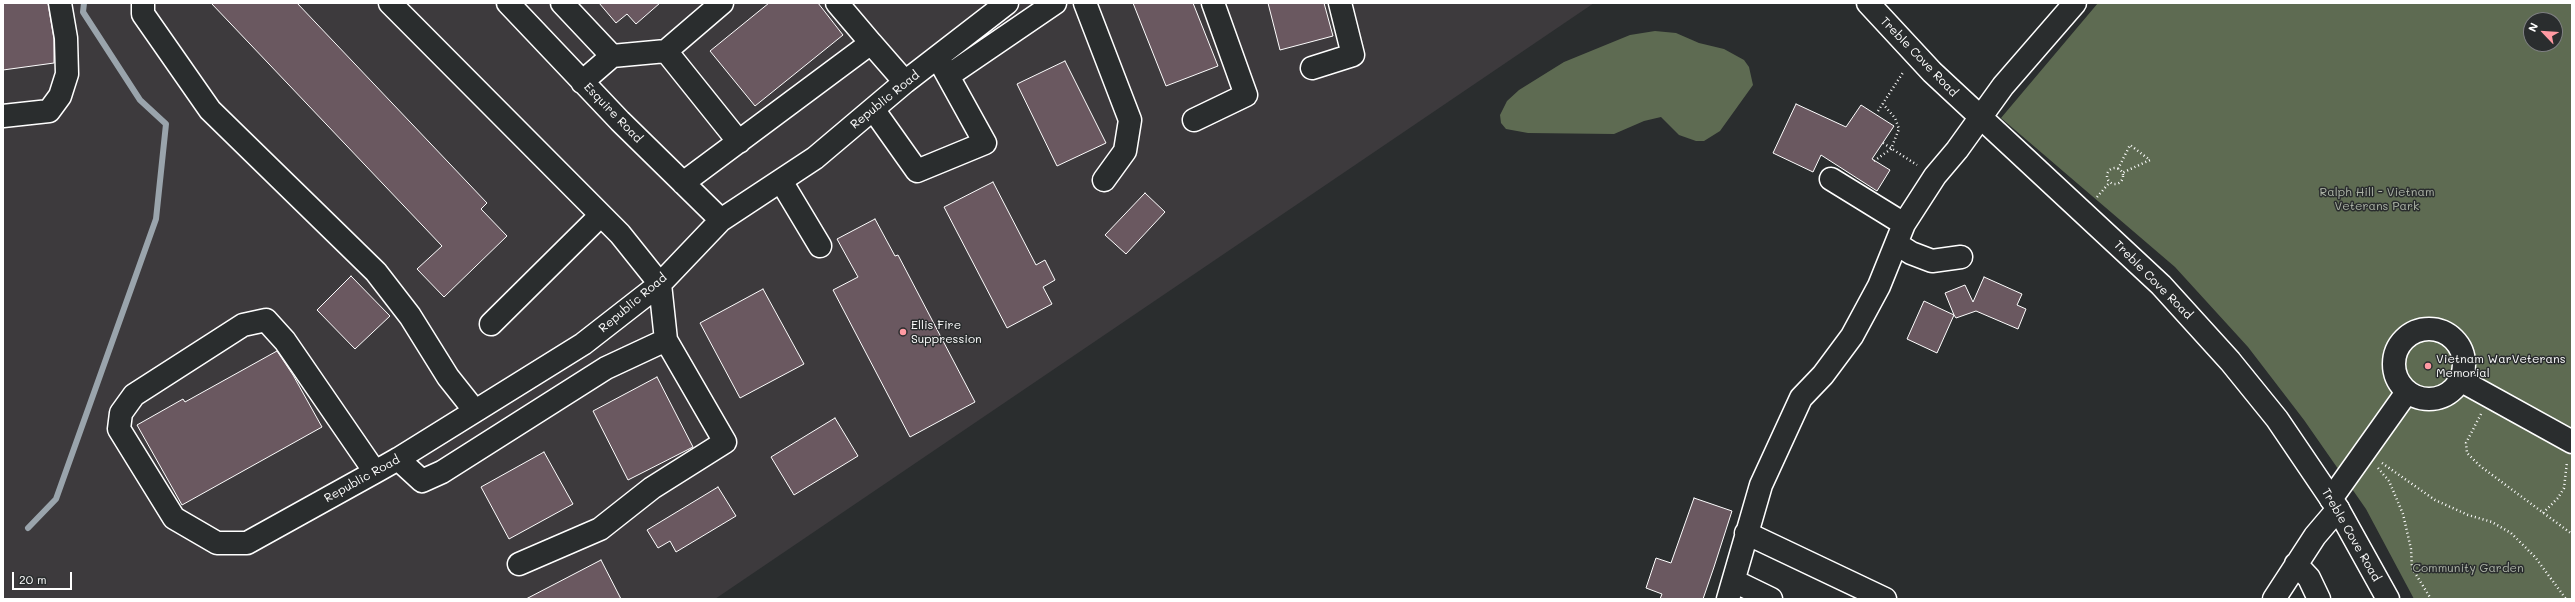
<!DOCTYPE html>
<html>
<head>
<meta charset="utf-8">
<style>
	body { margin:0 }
	#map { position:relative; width:2575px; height:602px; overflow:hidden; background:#2a2d2e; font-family:Mali,sans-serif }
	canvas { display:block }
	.frame { position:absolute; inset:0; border:4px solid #fff; pointer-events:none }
	.north { position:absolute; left:2523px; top:12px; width:40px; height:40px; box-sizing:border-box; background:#2a2d2e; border:1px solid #7f8182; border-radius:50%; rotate:295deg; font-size:11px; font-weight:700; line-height:16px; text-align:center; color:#fff }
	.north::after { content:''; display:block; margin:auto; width:14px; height:18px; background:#ff9aa2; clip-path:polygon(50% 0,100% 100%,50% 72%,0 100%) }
	.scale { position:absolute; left:12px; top:572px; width:60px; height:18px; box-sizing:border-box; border:2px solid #fff; border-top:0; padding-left:5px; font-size:12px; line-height:14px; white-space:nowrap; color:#fff; -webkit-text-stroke:3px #2a2d2e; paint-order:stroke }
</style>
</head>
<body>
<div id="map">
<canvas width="2575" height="602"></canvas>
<div class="frame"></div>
<div class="north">N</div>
<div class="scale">20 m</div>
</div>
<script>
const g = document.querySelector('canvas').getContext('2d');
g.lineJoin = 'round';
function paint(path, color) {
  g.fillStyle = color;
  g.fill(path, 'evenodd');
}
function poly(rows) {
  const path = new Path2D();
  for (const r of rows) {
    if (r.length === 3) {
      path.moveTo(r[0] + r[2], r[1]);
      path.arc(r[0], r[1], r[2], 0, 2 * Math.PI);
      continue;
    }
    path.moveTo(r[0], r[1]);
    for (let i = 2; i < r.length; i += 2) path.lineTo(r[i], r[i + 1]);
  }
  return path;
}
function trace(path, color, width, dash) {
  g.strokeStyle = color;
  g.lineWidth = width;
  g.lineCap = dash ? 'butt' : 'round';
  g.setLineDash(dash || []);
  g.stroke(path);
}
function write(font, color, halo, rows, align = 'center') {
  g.font = font + ' Mali,sans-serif';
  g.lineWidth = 3;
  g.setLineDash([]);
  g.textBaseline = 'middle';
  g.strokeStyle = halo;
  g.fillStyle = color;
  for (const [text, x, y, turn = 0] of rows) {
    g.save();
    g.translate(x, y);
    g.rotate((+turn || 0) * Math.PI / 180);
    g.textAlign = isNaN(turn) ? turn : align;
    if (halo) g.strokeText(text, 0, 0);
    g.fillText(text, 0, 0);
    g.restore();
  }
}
paint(poly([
	[3,3,1594,3,715,599,3,599]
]), '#3d3a3d');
paint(poly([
	[2098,3,2572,3,2572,599,2414,599,2366,509,2304,420,2248,347,2175,267,2001,118],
	[2531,20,2555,20,2555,44,2531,44],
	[1655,31,1676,33,1699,43,1724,49,1744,60,1749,67,1753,85,1720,131,1704,141,1696,141,1679,135,1661,117,1644,121,1614,134,1528,133,1506,129,1501,123,1500,115,1507,101,1519,90,1564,62,1630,35]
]), '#5e6b52');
trace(poly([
	[28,528,56,499,156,219,166,124,140,100,83,12,84,3]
]), '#9aa4ac', 6);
const building = poly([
	[3,3,48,3,54,39,54,63,3,70,3,3],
	[211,3,297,3,487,203,481,209,507,236,444,297,417,269,442,246,211,3],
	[599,3,660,3,636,24,627,14,616,23,599,3],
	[769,3,818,3,843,35,755,106,710,51,769,3],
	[1133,3,1193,3,1218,66,1166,86,1133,3],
	[1268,3,1324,3,1333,36,1280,50,1268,3],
	[1065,61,1106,143,1057,166,1017,84,1065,61],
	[1796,104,1846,127,1861,105,1894,126,1872,159,1890,170,1877,191,1821,155,1813,172,1773,153,1796,104],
	[993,182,1036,265,1045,260,1055,280,1043,287,1052,304,1007,328,944,207,993,182],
	[1145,193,1165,212,1126,254,1105,235,1145,193],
	[875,219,895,256,898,255,975,402,910,437,833,290,858,277,837,239,875,219],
	[351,276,390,316,355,349,317,310,351,276],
	[1984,277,2022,294,2017,305,2026,309,2018,329,1976,311,1956,318,1954,315,1937,353,1907,339,1924,301,1954,315,1945,293,1965,285,1973,302,1984,277],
	[763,289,804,364,740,398,700,323,763,289],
	[277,351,293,375,322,427,182,505,137,425,183,399,185,402,277,351],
	[657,377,693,447,628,480,593,411,657,377],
	[835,418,858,456,794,495,771,457,835,418],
	[544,452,573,504,509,539,481,487,544,452],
	[718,487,736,516,676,552,670,541,658,548,647,530,718,487],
	[1694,498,1732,511,1714,567,1703,599,1660,599,1662,594,1646,588,1656,558,1671,563,1694,498],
	[601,560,621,599,526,599,601,560]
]);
paint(building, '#6a5860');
trace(building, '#fff', 1);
const minor = poly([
	[143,3,143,14,210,110,376,272,410,316,448,377,475,411],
	[390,3,620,234,660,284,666,340,725,442,652,488,600,529,519,564],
	[508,3,620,121,721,220],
	[562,3,612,56],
	[1085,3,1130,120,1125,151,1104,180],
	[871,43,905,82],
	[666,51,739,142],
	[1312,68,1353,55,1340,3],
	[948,76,1055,3],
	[582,82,612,56,666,51,722,3],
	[873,109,917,171,985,143,938,58],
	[3,116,49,111,60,96,67,74,66,38,60,3],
	[1194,120,1246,95,1213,3],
	[1831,179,1904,224],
	[781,181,820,246],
	[683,183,871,43,837,3],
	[1897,244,1911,253,1932,261,1961,257],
	[491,324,601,215],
	[2429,364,35],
	[2460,380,2572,442],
	[398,459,422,481,442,472,606,368,666,340],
	[375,472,285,341,266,320,243,325,134,395,121,413,119,429,174,518,217,543,247,543,375,472,398,459,583,344,660,284,721,220,815,158,905,82,1007,3],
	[2331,499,2407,392],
	[1746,533,1885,599],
	[2296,564,2309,578,2319,599],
	[1734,581,1771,599],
	[1728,599,1761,485,1801,398,1823,375,1852,336,1879,286,1904,224,1935,176,1957,150,2003,86,2075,3],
	[2274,599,2315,536,2338,509]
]);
const major = poly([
	[1868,3,1932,72,2161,285,2230,361,2277,419,2338,509,2388,599]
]);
trace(minor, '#fff', 25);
trace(major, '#fff', 25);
trace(poly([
	[1878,111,1904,71],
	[1883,143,1917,165],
	[1874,161,1891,149,1899,129,1895,118,1883,104],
	[2115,176,8],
	[2118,169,2130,145,2150,160,2122,173],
	[2097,197,2110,182],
	[2481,414,2466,443,2467,453,2480,466,2572,534],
	[2382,463,2435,500,2468,515,2492,522,2511,533,2535,557,2566,599],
	[2378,468,2389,481,2403,514,2411,549,2412,568,2431,599],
	[2543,513,2558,498,2564,488,2567,462]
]), '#fff', 2.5, [1, 3]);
trace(minor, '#2a2d2e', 22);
trace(major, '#2a2d2e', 22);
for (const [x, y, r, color] of [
	[903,332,4,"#ff9aa2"],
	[2428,366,4,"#ff9aa2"]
]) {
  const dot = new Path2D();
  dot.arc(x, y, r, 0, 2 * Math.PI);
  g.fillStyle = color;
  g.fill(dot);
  trace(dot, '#2a2d2e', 1.5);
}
write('12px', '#fff', '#2a2d2e', [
	["Treble Cove Road",1919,57,46],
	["Republic Road",885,100,-39],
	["Esquire Road",613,113,46],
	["Treble Cove Road",2153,280,45],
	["Republic Road",633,303,-40],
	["Republic Road",362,479,-29],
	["Treble Cove Road",2351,535,60]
]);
write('12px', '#aeb5a8', '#2a2d2e', [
	["Ralph Hill - Vietnam",2377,192],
	["Veterans Park",2377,206],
	["Community Garden",2468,568]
]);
write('12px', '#fff', '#2a2d2e', [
	["Ellis Fire",911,325],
	["Suppression",911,339],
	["Vietnam WarVeterans",2436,359],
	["Memorial",2436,373]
], 'left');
</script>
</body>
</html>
